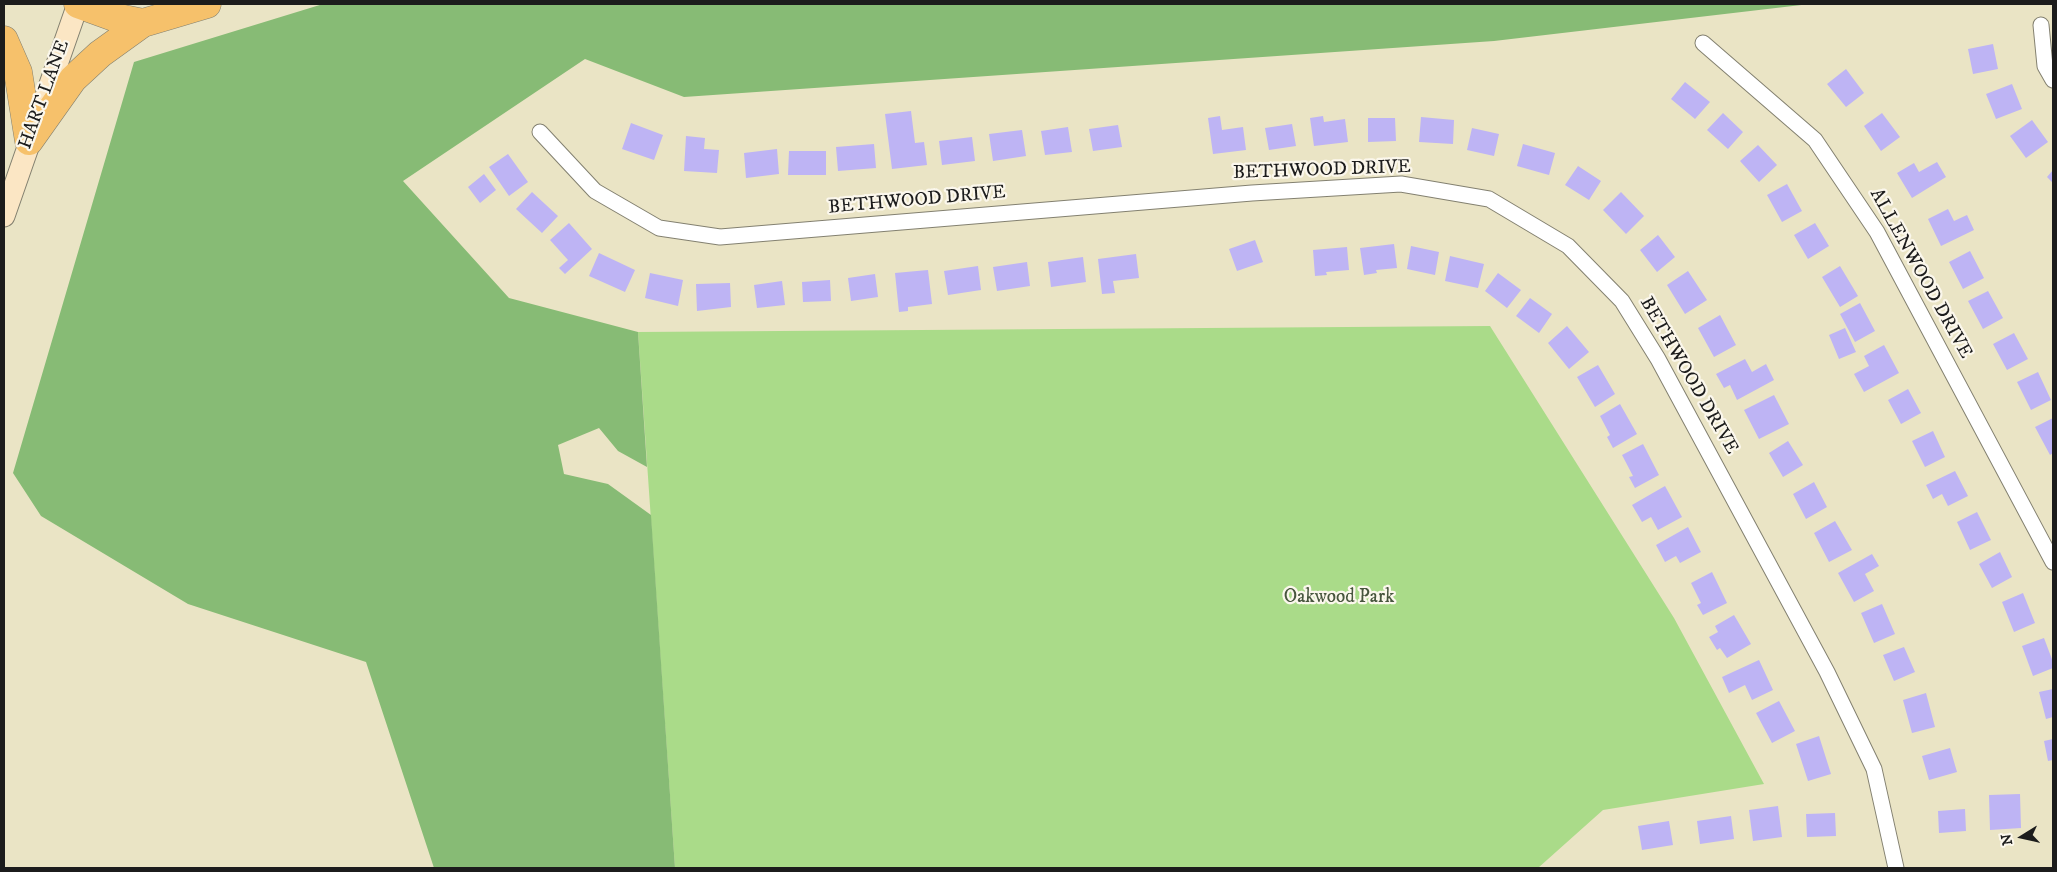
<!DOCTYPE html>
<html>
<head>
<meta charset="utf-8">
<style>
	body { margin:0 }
	#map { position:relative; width:2057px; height:872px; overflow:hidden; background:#eae4c5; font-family:"IM FELL DW Pica",serif }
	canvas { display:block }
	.frame { position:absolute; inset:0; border:5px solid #1c1c1c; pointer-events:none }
	.north { position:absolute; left:1997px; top:812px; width:50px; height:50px; -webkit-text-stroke:4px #fbf7ec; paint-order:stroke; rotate:260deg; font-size:14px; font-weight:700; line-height:20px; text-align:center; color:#1c1c1c }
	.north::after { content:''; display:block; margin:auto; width:18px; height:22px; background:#1c1c1c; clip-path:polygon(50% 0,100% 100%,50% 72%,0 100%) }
</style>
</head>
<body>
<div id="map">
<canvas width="2057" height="872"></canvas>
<div class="frame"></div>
<div class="north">N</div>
</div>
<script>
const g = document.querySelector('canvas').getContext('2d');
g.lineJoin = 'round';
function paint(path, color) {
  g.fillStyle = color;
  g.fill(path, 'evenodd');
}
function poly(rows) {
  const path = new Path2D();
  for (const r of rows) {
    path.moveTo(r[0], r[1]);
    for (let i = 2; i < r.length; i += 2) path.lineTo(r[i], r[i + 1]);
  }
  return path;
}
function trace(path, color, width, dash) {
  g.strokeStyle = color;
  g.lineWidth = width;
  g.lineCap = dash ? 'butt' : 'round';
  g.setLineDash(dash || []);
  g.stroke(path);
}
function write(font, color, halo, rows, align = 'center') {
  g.font = font + ' "IM FELL DW Pica",serif';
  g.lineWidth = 4.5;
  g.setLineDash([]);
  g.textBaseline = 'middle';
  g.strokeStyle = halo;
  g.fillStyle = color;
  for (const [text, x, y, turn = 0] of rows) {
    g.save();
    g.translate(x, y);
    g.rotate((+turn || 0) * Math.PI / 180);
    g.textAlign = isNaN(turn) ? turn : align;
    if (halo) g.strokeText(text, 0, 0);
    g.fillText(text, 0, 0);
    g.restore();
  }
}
paint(poly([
	[1490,326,1674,618,1764,784,1603,810,1538,868,675,868,638,332]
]), '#aadb89');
paint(poly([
	[323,4,1810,4,1494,41,684,97,585,59,403,181,509,298,638,332,647,467,618,451,599,428,558,445,564,474,608,484,651,515,675,868,434,868,366,662,188,604,41,516,13,473,134,62]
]), '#87bb75');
paint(poly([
	[1993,44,1998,69,1973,74,1968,49],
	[1846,69,1864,93,1846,107,1827,84],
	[1685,82,1710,102,1695,119,1671,99],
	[2012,84,2022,109,1996,119,1986,94],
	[911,111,915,143,924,142,927,165,892,169,885,114],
	[1723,113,1743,132,1728,149,1707,130],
	[1882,113,1900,137,1881,151,1864,126],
	[1220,116,1222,130,1243,127,1246,150,1213,154,1208,118],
	[1323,116,1324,122,1345,119,1348,142,1314,146,1310,118],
	[1421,117,1454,120,1453,144,1419,142],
	[1368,118,1395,118,1396,141,1368,142],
	[2032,120,2048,142,2026,158,2010,136],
	[631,123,663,135,654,160,622,149],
	[1292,124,1296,146,1269,150,1265,128],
	[1118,125,1122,147,1093,151,1089,129],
	[1068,127,1072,152,1045,155,1041,131],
	[1472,128,1499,134,1494,156,1467,150],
	[1022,130,1026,156,993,161,989,134],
	[686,136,705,138,704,149,719,150,717,173,684,171],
	[972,137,975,161,942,165,939,141],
	[874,144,876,168,838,171,836,147],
	[1523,144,1555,153,1549,175,1517,166],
	[1758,145,1777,165,1759,182,1740,161],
	[777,149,779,174,746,178,744,153],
	[789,151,826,151,826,175,788,175],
	[508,154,528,182,509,196,489,167],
	[1937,162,1946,177,1912,198,1897,173,1914,163,1919,172],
	[1578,166,1601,181,1589,200,1565,185],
	[2053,170,2053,183,2047,177],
	[484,174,496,190,480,203,468,187],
	[1787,184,1802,211,1782,222,1767,195],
	[532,192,558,216,542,233,516,209],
	[1621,192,1644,216,1626,234,1603,210],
	[1948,209,1954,221,1967,215,1974,230,1941,246,1928,219],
	[569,223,592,249,565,274,559,268,568,260,550,240],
	[1815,223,1829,246,1808,259,1794,235],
	[1658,235,1675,257,1657,272,1640,250],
	[1255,240,1263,262,1237,271,1229,249],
	[1394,244,1397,268,1376,270,1377,273,1364,275,1360,248],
	[1411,246,1439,252,1435,275,1407,269],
	[1347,247,1349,270,1326,272,1327,275,1315,276,1313,250],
	[1970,251,1984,278,1963,289,1949,262],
	[599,253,635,270,625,292,589,276],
	[1136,254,1139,278,1113,281,1115,293,1102,294,1098,259],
	[1450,256,1484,264,1478,288,1445,281],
	[1083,257,1086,282,1051,287,1048,262],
	[1027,262,1030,286,997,291,993,267],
	[978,266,981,290,948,295,944,271],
	[1840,266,1858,296,1840,307,1822,277],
	[928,270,932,304,908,307,908,311,899,312,895,273],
	[1688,271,1707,300,1685,314,1667,285],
	[650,273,683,280,678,306,645,298],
	[1498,273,1521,290,1507,308,1485,291],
	[875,274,878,297,851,301,848,278],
	[830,280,831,301,803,302,802,282],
	[782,281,785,305,757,308,754,285],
	[730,283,731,307,697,311,696,284],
	[1988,291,2003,318,1983,329,1968,301],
	[1530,298,1552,314,1539,333,1516,316],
	[1860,303,1875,331,1855,342,1840,314],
	[1720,315,1736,345,1714,357,1698,328],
	[1567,326,1589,352,1569,369,1548,343],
	[1845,328,1856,352,1839,359,1829,335],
	[2014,333,2028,359,2007,370,1993,344],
	[1884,345,1899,373,1864,392,1854,374,1869,366,1864,356],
	[1745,359,1752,372,1766,364,1774,380,1737,400,1730,385,1724,388,1716,374],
	[1598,365,1615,394,1595,407,1577,377],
	[2038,372,2051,400,2031,410,2017,382],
	[1908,389,1921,413,1901,424,1888,400],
	[1774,395,1789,424,1759,439,1744,410],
	[1620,404,1637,434,1613,448,1607,437,1610,435,1600,416],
	[2053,418,2053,453,2050,455,2035,427],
	[1933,431,1945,457,1925,467,1912,441],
	[1788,441,1803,465,1783,477,1769,453],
	[1643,444,1659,475,1635,488,1629,477,1633,476,1622,455],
	[1955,471,1968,496,1948,506,1942,494,1933,499,1926,485],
	[1814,482,1827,507,1806,519,1793,494],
	[1665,486,1682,517,1658,530,1651,517,1642,522,1632,505],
	[1977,512,1991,540,1970,550,1957,522],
	[1835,521,1852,550,1829,562,1814,533],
	[1688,527,1701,552,1680,563,1676,556,1665,562,1656,545],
	[2000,552,2012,577,1992,588,1979,564],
	[1872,554,1879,566,1865,574,1874,591,1854,602,1838,573],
	[1712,572,1727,603,1703,615,1697,605,1701,603,1691,583],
	[2023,593,2035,623,2014,632,2002,602],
	[1882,604,1895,634,1874,643,1861,613],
	[1734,615,1751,644,1727,658,1720,648,1717,650,1709,637,1718,632,1715,626],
	[2044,638,2053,662,2053,668,2033,676,2022,646],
	[1904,647,1915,672,1894,681,1883,655],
	[1759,660,1773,690,1752,700,1745,685,1729,693,1722,677],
	[2053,689,2053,717,2046,719,2039,692],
	[1926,693,1935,727,1912,733,1903,700],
	[1779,701,1795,731,1772,743,1756,713],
	[1819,736,1831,774,1808,781,1796,744],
	[2053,739,2053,760,2048,761,2044,741],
	[1950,748,1957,772,1929,780,1922,756],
	[2020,794,2021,828,1990,830,1989,795],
	[1778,806,1782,837,1753,841,1749,810],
	[1965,809,1966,831,1939,833,1938,811],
	[1835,813,1836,836,1807,837,1806,814],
	[1731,816,1734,839,1700,844,1697,821],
	[1669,821,1673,845,1642,850,1638,826]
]), '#beb4f4');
const street = poly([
	[2041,25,2045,66,2053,80],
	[1703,43,1815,140,1877,232,2053,562],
	[540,132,595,191,659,228,720,237,1252,193,1401,184,1489,199,1568,246,1622,301,1658,359,1827,672,1874,769,1896,868]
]);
const secondary = poly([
	[4,216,78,4]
]);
const highway = poly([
	[78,4,114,17,143,23,207,4],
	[4,40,18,72,29,141],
	[29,141,73,79,100,54,143,23]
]);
trace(street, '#838070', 17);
trace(secondary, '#838070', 23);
trace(highway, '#838070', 29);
trace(street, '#fff', 15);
trace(secondary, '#fbe6c4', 21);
trace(highway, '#f6c16b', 28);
write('19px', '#1c1c1c', '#fbf7ec', [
	["HART LANE",45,95,-70],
	["BETHWOOD DRIVE",1322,171,-2],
	["BETHWOOD DRIVE",917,201,-5],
	["ALLENWOOD DRIVE",1920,274,61],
	["BETHWOOD DRIVE",1688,376,60]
]);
write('19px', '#47553d', '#fbf7ec', [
	["Oakwood Park",1339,598]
]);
</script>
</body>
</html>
